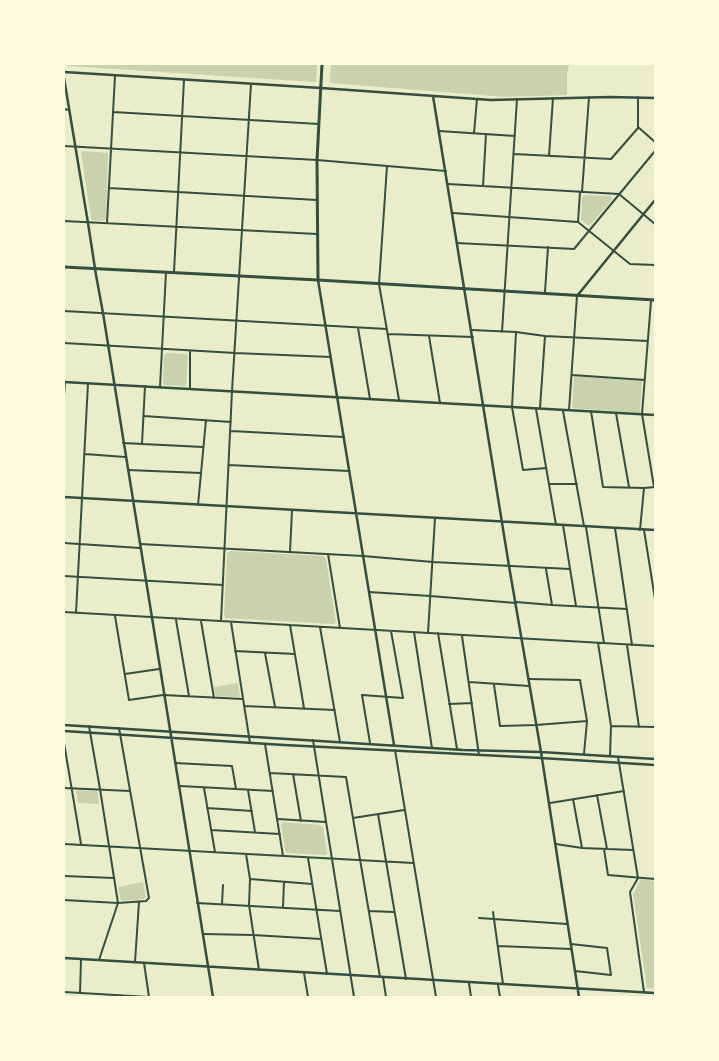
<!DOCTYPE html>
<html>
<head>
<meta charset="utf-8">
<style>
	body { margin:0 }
	#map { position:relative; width:719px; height:1061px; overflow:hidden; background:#e9edc9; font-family:Merriweather,serif }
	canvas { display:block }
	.frame { position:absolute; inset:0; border:65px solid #fefae0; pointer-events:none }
</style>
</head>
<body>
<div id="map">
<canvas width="719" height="1061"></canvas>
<div class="frame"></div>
</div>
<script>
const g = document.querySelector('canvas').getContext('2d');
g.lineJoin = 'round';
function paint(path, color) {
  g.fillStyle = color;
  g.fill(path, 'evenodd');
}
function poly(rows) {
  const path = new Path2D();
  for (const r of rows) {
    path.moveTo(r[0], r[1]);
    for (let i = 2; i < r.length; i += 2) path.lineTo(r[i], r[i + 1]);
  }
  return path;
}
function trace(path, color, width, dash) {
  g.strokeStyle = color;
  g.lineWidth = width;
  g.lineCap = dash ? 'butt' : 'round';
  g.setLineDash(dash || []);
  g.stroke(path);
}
paint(poly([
	[66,64,317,64,316,82,68,66],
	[331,64,569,64,567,75,567,95,506,97,330,83],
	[83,151,108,153,106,219,103,221,92,220,91,218,81,152],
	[585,195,611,196,612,200,589,226,581,220,582,197],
	[167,353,187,354,188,357,186,385,185,386,163,385,163,381,164,355],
	[574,376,642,381,640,413,572,408],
	[231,551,323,556,326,559,336,623,333,624,225,618,224,615,227,553],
	[238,683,240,696,238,697,217,696,215,694,214,687],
	[77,790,96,791,98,793,99,804,78,803,76,791],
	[283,822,320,825,323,827,327,854,326,855,287,853,285,851,281,824],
	[641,879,655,881,655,989,647,988,633,894],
	[143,882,146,897,144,899,122,901,120,898,118,887]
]), '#cad2ad');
trace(poly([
	[64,109,69,110],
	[113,112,319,124],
	[638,127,655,142],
	[439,131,515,136],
	[474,133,477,99],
	[64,146,317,160,446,171],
	[514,154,611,159,638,128,638,97],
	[549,156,553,98],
	[387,166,379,284,399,400],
	[448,184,619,194,655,224],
	[483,186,486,134],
	[109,188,317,200],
	[582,192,589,97],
	[453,213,578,222,630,264,655,265],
	[64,221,317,234],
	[578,222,580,192],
	[107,223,115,76],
	[457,243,574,249,655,151],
	[174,272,184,80],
	[545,292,548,247],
	[651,301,642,414,654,487],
	[64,311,387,329],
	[358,328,370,399],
	[472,330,516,332,545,336,648,341],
	[502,332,517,99],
	[516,332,512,407,523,470,546,468],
	[388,334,473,337],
	[429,336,440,403],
	[64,343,235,353,331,357],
	[572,375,645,380],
	[160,387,166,272],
	[190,389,190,351],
	[64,395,65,382],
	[540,408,545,336],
	[536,409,556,525],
	[569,410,577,296],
	[563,411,584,526],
	[591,411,603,487,644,488,655,487],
	[616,413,629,487],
	[144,416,231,422],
	[231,431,344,437],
	[123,443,203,447],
	[142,444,145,386],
	[85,454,125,457],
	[229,465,349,471],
	[128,470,201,473],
	[550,484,577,484],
	[198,505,206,420],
	[563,525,576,606],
	[586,527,604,643],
	[615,528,632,645],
	[640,530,644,488],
	[644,530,655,599],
	[64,543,140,548],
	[140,544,363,556,433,562,570,569],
	[290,552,292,510],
	[328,554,340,628],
	[546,569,552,605],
	[64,576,223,585],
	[369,592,430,596,516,603],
	[516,602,552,605,627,609],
	[64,612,655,646],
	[76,613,88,383],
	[115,616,129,700,163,695,243,699],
	[176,620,189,696],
	[201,621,214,698],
	[221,621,232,391,251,84],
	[231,622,250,743],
	[290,625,304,708],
	[320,627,340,742],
	[414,632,432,748],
	[428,633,435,518],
	[438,633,457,749],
	[462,636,479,755],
	[598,643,611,726,610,756],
	[627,645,639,727],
	[235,651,295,654],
	[265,653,275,707],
	[125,674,159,669],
	[529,679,580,680,587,721,584,754],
	[469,682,529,686],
	[494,685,500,726,536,725,587,721],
	[449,704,472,703],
	[244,706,335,710],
	[89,726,100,789,118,903,99,960],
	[611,726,655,727],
	[313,740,354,997],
	[64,743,81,844],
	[370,743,362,695,403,698,391,631],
	[265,744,283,856],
	[395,750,436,997],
	[618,757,638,878,630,892,644,992],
	[175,763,232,766,236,789],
	[270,773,346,777,380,977],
	[293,774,301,821],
	[180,786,273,791],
	[64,788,130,791],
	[204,788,215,852],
	[248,790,255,832],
	[597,795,607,849],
	[573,799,582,848],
	[550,803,624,791],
	[207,808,252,811],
	[378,814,406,979],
	[353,818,404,810],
	[278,819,326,822],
	[211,830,280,834],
	[64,844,413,863],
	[556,844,582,848,633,850],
	[604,849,608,875,655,879],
	[246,854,250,879,249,905,259,970],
	[308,858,327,974],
	[64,876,114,878],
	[250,879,312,884],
	[64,900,118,903,146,901,149,898,119,728],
	[197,903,340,911],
	[222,904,223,885],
	[283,907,284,882],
	[369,911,394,912],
	[493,912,503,984],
	[479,918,567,924],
	[204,934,253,935,321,939],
	[571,944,607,948,611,975,575,971],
	[498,946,571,949],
	[135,962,139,902],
	[144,963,149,997],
	[304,973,308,997],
	[383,977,386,997],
	[469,983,471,997],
	[498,985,500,997],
	[64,992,149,997],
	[80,993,81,960]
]), '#344e41', 2);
trace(poly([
	[64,72,321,88,491,100,610,97,655,98],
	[64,78,88,223,96,275,103,313,213,997],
	[433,96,509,566,541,752,579,997],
	[318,280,394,745],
	[577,296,655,200],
	[64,382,655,415],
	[64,497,655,530],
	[64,725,463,750,541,752,655,759],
	[64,731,284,745,541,758,655,765],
	[64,958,655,993]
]), '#344e41', 2.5);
trace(poly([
	[318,280,317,160,322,64]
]), '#344e41', 3);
trace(poly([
	[64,267,318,280,655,300]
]), '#344e41', 3);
</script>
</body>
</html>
